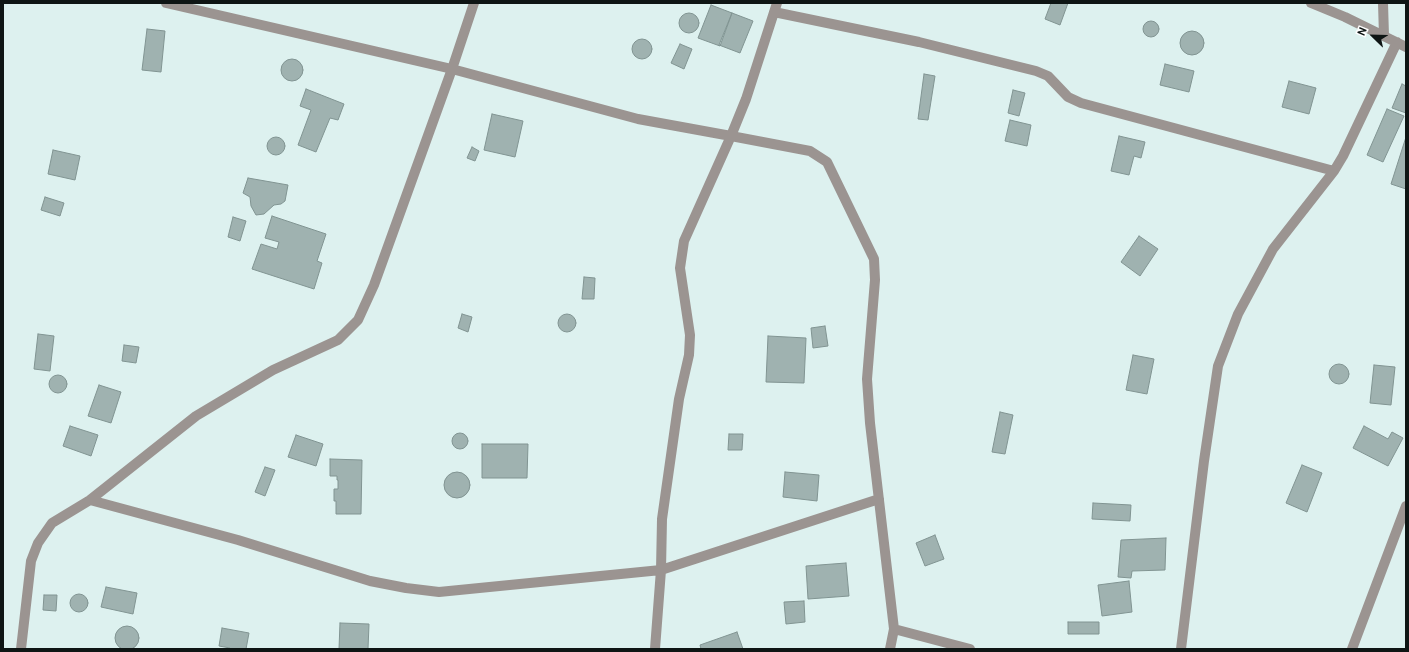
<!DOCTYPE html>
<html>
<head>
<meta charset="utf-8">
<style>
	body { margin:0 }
	#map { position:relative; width:1409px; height:652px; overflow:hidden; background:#ddf1ef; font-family:Cabin,sans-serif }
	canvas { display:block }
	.frame { position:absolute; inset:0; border:4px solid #0e1514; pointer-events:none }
	.north { position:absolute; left:1353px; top:16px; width:40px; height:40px; -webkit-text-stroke:3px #fff; paint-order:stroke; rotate:293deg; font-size:11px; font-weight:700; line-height:16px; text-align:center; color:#0e1514 }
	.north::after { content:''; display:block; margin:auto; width:14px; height:18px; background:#0e1514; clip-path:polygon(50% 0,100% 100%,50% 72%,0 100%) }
</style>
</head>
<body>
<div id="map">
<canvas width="1409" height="652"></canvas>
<div class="frame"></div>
<div class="north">N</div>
</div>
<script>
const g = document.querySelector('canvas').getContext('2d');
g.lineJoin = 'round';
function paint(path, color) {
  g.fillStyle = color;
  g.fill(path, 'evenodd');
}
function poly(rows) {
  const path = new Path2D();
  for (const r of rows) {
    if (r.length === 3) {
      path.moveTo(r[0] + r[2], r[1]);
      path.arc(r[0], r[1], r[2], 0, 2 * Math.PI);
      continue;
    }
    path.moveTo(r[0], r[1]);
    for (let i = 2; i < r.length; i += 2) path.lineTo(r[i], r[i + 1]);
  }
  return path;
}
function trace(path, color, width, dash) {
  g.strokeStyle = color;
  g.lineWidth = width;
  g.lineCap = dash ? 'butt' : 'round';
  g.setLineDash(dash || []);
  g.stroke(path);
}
const building = poly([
	[1051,3,1068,3,1060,25,1045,19,1051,3],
	[711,5,732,13,720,46,698,38,711,5],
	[689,23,10],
	[732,13,753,21,740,53,719,45,732,13],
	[1151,29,8],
	[147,29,165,31,161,72,142,70,147,29],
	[1192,43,12],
	[642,49,10],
	[680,44,692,49,684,69,671,63,680,44],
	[292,70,11],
	[1165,64,1194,71,1189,92,1160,85,1165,64],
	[924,74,935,76,928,120,918,119,924,74],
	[1289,81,1316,88,1309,114,1282,107,1289,81],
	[1402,84,1406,86,1406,113,1392,108,1402,84],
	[306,89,344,104,338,120,330,118,316,152,298,145,311,110,300,106,306,89],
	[1013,90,1025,93,1019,116,1008,113,1013,90],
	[1387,109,1404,116,1383,162,1367,155,1387,109],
	[492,114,523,121,515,157,484,150,492,114],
	[1010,120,1031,125,1027,146,1005,141,1010,120],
	[1119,136,1145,142,1141,158,1134,156,1129,175,1111,171,1119,136],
	[276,146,9],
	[1406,137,1406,189,1391,184,1406,137],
	[472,147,479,151,475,161,467,158,472,147],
	[53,150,80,156,75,180,48,174,53,150],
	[248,178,288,185,285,201,281,204,274,205,264,214,256,215,251,206,250,197,243,193,248,178],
	[45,197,64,203,60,216,41,210,45,197],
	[272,216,326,234,317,261,322,263,314,289,252,269,261,244,277,249,279,242,265,238,272,216],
	[233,217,246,221,240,241,228,237,233,217],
	[1139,236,1158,249,1140,276,1121,262,1139,236],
	[584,277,595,278,594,299,582,299,584,277],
	[462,314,472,317,468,332,458,328,462,314],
	[567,323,9],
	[825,326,828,346,813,348,811,328,825,326],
	[38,334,54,336,50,371,34,369,38,334],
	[768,336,806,338,804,383,766,382,768,336],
	[124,345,139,347,136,363,122,361,124,345],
	[1133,355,1154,359,1147,394,1126,390,1133,355],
	[1339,374,10],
	[1374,365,1395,367,1391,405,1370,403,1374,365],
	[58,384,9],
	[99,385,121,392,111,423,88,416,99,385],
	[1000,412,1013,415,1005,454,992,452,1000,412],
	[70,426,98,435,91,456,63,446,70,426],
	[1364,426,1388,439,1392,432,1403,438,1388,466,1353,448,1364,426],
	[460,441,8],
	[729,434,743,434,742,450,728,450,729,434],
	[296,435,323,444,316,466,288,457,296,435],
	[482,444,528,444,527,478,482,478,482,444],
	[330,459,362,460,361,514,336,514,336,501,334,501,334,489,338,489,338,480,337,480,337,476,330,476,330,459],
	[1302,465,1322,473,1307,512,1286,503,1302,465],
	[265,467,275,470,265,496,255,492,265,467],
	[785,472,819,475,817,501,783,497,785,472],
	[457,485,13],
	[1093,503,1131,505,1130,521,1092,519,1093,503],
	[935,535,944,559,925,566,916,543,935,535],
	[1166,538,1165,570,1132,571,1131,578,1118,577,1121,540,1166,538],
	[846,563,849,596,808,599,806,566,846,563],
	[1129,581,1132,612,1102,616,1098,585,1129,581],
	[106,587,137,593,133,614,101,607,106,587],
	[79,603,9],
	[44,595,57,595,56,611,43,610,44,595],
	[804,601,805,622,786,624,784,602,804,601],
	[1068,622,1099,622,1099,634,1068,634,1068,622],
	[340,623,369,624,368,649,339,649,340,623],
	[127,638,12],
	[222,628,249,633,246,649,229,649,230,648,219,646,222,628],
	[737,632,743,649,701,649,700,645,737,632]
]);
paint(building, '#9fb2b0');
trace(building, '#819492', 1);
trace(poly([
	[166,3,452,69,474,3],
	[777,3,746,99,731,136,810,151,827,162,874,259,875,280,867,379,870,423,894,629,890,649],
	[1311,3,1345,17,1406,47],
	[1383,3,1384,36],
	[774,12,919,42,1036,71,1048,76,1068,97,1081,103,1334,171],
	[90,500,238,540,370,581,406,588,439,592,661,570,879,499],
	[894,629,970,649],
	[21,649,31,561,38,543,52,523,90,500,196,416,273,370,338,340,358,320,374,285,452,69,638,119,731,136,684,241,680,268,690,335,689,355,679,399,662,519,661,570,655,649],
	[1181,649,1204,461,1218,366,1238,314,1273,249,1334,171,1343,156,1397,42],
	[1352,649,1406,506]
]), '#9b9491', 10);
</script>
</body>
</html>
